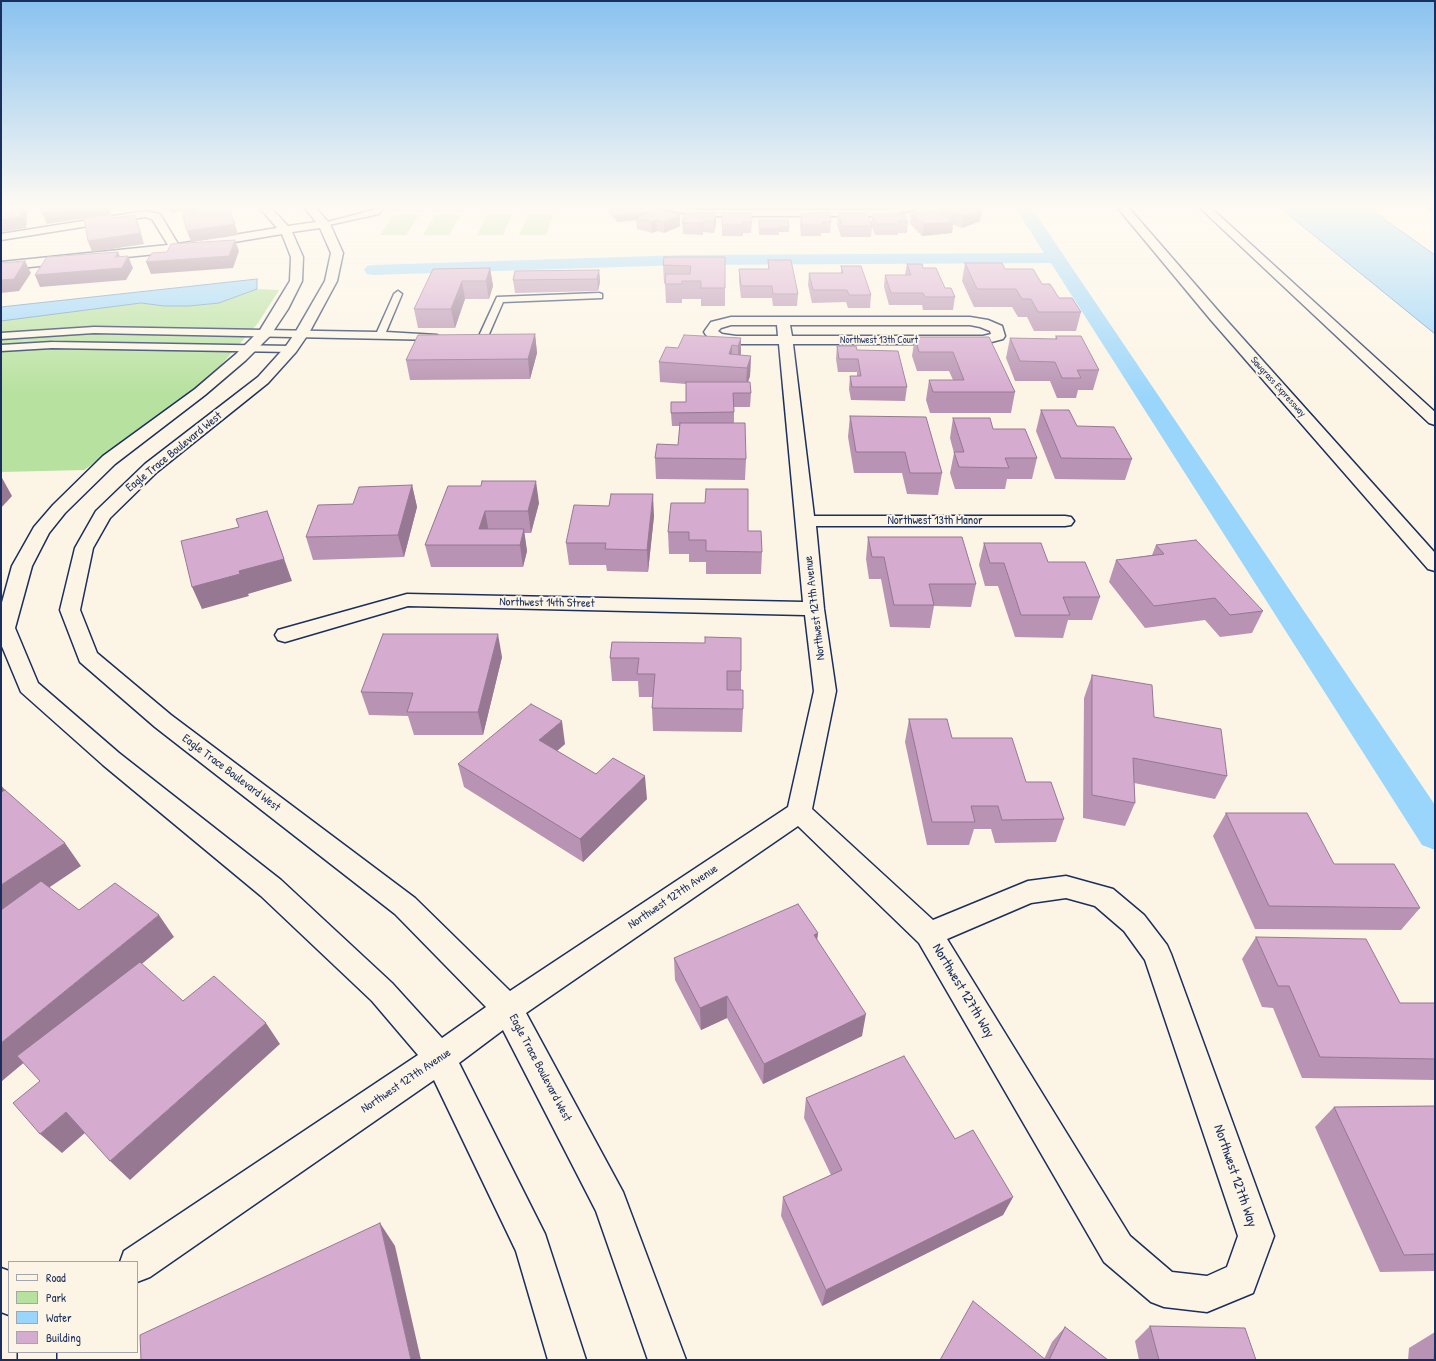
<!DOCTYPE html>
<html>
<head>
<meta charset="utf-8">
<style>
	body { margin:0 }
	#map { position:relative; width:1436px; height:1361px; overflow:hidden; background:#fcf5e5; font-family:"Patrick Hand",sans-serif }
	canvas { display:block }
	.frame { position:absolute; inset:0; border:2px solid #1b2f5e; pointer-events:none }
	.legend { position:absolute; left:8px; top:1261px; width:130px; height:92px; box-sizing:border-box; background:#fcf5e5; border:1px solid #a2a6af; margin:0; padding:5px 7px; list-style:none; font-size:12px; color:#1b2f5e }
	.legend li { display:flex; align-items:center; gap:8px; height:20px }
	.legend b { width:20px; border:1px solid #a2a6af }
</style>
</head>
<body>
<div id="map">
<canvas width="1436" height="1361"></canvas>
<div class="frame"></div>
<ul class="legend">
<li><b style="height:5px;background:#fcf5e5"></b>Road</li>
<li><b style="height:11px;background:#b6e19e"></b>Park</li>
<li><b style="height:11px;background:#9ad6fb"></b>Water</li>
<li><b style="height:11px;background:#d6abd0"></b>Building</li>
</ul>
</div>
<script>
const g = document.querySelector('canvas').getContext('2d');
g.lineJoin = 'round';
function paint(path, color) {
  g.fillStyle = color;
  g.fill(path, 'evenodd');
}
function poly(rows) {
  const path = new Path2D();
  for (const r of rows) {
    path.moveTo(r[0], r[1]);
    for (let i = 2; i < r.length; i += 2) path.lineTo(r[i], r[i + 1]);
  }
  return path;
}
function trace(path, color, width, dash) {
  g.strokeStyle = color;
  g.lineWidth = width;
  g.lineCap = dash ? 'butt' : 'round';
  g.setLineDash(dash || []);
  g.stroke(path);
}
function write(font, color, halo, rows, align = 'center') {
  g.font = font + ' "Patrick Hand",sans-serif';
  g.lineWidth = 4;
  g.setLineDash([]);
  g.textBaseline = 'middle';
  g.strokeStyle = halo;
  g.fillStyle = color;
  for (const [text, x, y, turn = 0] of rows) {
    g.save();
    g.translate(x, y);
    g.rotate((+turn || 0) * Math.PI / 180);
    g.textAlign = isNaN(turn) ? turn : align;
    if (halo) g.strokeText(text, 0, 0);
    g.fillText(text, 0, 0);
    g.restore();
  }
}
paint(poly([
	[394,215,419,215,406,235,380,235],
	[435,215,460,215,449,235,423,235],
	[487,215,512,215,503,235,477,235],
	[528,215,553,215,546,235,519,235],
	[257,289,279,290,258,323,198,391,84,470,1,472,1,321,141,303,164,306,189,306,219,303]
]), '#b6e19e');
const water = poly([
	[1279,207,1367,207,1435,255,1435,334,1279,207],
	[257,279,257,289,219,303,189,306,164,306,141,303,1,321,1,307,257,279]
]);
paint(water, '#9ad6fb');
trace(water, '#6793bc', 1);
paint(poly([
	[1015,207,1031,207,1435,805,1435,850,1422,845,1051,263,683,265,373,275,367,274,364,270,367,266,373,265,683,255,1044,253,1015,207]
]), '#9ad6fb');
const lane = poly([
	[376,207,384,207,379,214,324,226,320,224,373,210,376,207],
	[1429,207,1435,207,1435,210,1430,209,1429,207],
	[398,291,402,294,386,332,437,335,442,338,440,340,94,333,1,339,1,333,94,327,377,332,394,294,398,291],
	[599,293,602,294,602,298,503,302,486,341,469,342,464,339,469,336,479,336,497,297,599,293],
	[52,342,291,346,296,349,291,352,52,348,1,351,1,345,52,342]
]);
const street = poly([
	[259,207,270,207,288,226,316,222,304,207,315,207,330,224,343,253,337,281,309,333,296,352,268,383,157,472,110,518,93,548,80,610,97,653,171,715,415,898,510,991,788,807,814,691,805,615,408,606,285,642,278,640,275,635,278,630,407,594,803,602,779,344,736,344,718,342,713,341,706,335,704,332,706,329,711,322,731,317,970,317,988,320,1002,326,1005,336,1003,339,984,344,793,344,814,516,1065,516,1071,517,1074,521,1071,525,1065,526,816,526,824,609,836,691,812,809,933,920,1028,881,1066,876,1113,889,1144,915,1167,945,1171,954,1274,1236,1253,1293,1207,1312,1164,1307,1151,1302,1104,1262,919,943,798,826,526,1013,623,1192,686,1360,648,1360,596,1211,503,1030,459,1063,545,1234,586,1360,548,1360,516,1251,434,1080,150,1277,137,1282,137,1262,120,1262,124,1251,418,1055,372,1001,261,896,103,765,21,692,1,644,1,606,12,566,34,527,53,505,103,456,195,389,236,354,260,330,290,281,291,257,282,234,175,252,1,270,1,262,168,245,152,219,145,217,1,240,1,234,145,211,160,214,178,244,277,228,259,207],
	[320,228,331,253,325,281,295,333,286,346,258,377,145,464,96,511,75,548,60,610,80,662,155,727,395,914,486,1007,442,1038,392,983,281,880,119,753,38,683,15,628,32,566,49,533,65,513,115,464,205,395,246,360,270,336,288,309,302,281,303,257,292,232,320,228],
	[731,325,777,325,778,336,736,336,722,334,718,331,721,328,731,325],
	[790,325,970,325,980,327,990,331,991,334,983,336,792,336,790,325],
	[1066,898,1095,906,1124,931,1145,960,1238,1236,1227,1267,1207,1276,1172,1272,1130,1236,947,939,1031,903,1066,898],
	[663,207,684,207,698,210,885,210,898,207,918,207,917,209,885,216,698,216,664,209,663,207],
	[1,1268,9,1271,9,1315,1,1312,1,1268],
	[18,1352,56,1352,56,1360,18,1360,18,1352]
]);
const highway = poly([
	[1117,207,1128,207,1220,313,1435,553,1435,571,1428,569,1210,319,1117,207],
	[1199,207,1210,207,1435,412,1435,425,1429,423,1199,207]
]);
trace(lane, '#1b2f5e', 3);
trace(street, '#1b2f5e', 3);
trace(highway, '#1b2f5e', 3);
paint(lane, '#fcf5e5');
paint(street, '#fcf5e5');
paint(highway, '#fcf5e5');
paint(poly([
	[164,207,228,207,238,235,191,242,190,212,187,210,171,213],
	[606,207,634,207,636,209,649,212,680,215,680,226,664,233,657,231,652,233,637,229,636,220,617,222,610,214,609,208,610,208,607,208],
	[946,207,983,207,980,221,962,228,953,225,952,233,922,236,910,224,911,213,940,211,940,209],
	[716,213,716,224,714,233,703,232,703,235,683,234,682,223],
	[722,213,752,222,751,233,743,233,743,236,722,236],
	[838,213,871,223,872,214,908,221,907,233,898,233,898,235,875,235,872,227,871,237,841,237,837,224],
	[801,214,831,222,830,233,821,233,821,236,801,236,800,225],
	[759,220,789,227,789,232,779,232,779,235,759,235],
	[725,257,725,306,701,306,701,299,682,299,682,303,666,303,665,283,664,283,663,265],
	[768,260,798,294,797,306,773,306,772,298,741,298,739,281,739,269,768,269],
	[965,263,1005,269,1042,284,1059,298,1081,312,1076,331,1034,331,1027,317,1018,317,1012,307,974,307,962,281],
	[907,264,923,268,955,297,953,310,923,310,922,305,889,305,884,287,885,275,905,275],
	[841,266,871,295,870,308,848,308,846,302,812,303,808,285,809,273,841,273],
	[490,268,493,286,489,299,465,299,455,328,418,328,414,309,433,269],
	[599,270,600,282,598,291,515,293,513,280],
	[535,334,537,353,530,379,410,380,406,360],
	[1056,336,1099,370,1093,390,1078,390,1076,398,1057,398,1050,381,1015,381,1006,358,1010,338,1055,339],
	[915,337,989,337,1015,392,1011,413,930,413,926,400,929,380,953,380,949,371,917,371,912,356],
	[741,338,741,355,751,356,750,376,748,382,751,393,750,407,734,407,734,423,746,459,745,480,656,479,655,458,678,445,680,426,672,426,671,413,686,402,686,384,660,382,659,362,678,348],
	[837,346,857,350,907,387,905,401,851,400,849,389,850,376,857,376,857,372,838,372,836,359],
	[1041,410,1077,426,1132,459,1125,480,1055,479,1036,431],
	[850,416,942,473,938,495,907,494,902,473,854,473,848,437],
	[953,418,993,429,1037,458,1032,479,1007,479,1005,489,955,489,950,473,954,453,950,438],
	[412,485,417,507,404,557,313,560,306,537,353,504],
	[448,486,539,503,531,533,524,533,527,551,523,567,431,567,425,545],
	[654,516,648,572,607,571,606,565,569,565,566,543],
	[748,531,762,552,761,574,706,574,706,562,689,562,689,554,669,554,668,532],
	[868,537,976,584,971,607,934,606,930,628,890,627,881,579,869,579,866,559],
	[984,543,1048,562,1100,597,1092,620,1068,620,1063,638,1015,637,998,586,985,586,979,565],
	[1156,545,1263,611,1252,633,1220,637,1205,620,1145,628,1109,582,1116,560,1152,555],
	[612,642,741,671,741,690,743,709,742,732,653,731,652,708,653,697,639,697,638,681,612,681,610,658],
	[502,657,483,735,414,735,408,716,369,715,361,692],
	[1092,675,1154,717,1227,776,1215,799,1134,783,1135,803,1125,826,1083,818,1084,698],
	[909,719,1026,782,1064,819,1056,842,995,843,991,829,974,829,969,845,927,845,905,742],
	[565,744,557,751,596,774,647,799,583,862,464,787,458,764],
	[1226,813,1334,864,1420,908,1401,930,1255,929,1213,836],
	[818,933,817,939,862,1036,763,1084,727,1018,701,1030,675,980,674,958],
	[1256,937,1400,1003,1435,1003,1435,1080,1302,1078,1273,1008,1262,1007,1242,959],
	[806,1098,955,1139,1013,1197,1003,1215,822,1306,781,1216,783,1197,831,1175,804,1118],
	[1435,1106,1435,1271,1380,1272,1315,1127,1334,1107],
	[1150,1326,1256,1360,1139,1360,1135,1341],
	[1065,1327,1108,1360,940,1360,1044,1359,1052,1342],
	[1435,1332,1435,1360,1408,1360,1409,1348]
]), '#b893b3');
paint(poly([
	[22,207,23,207,27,215,26,228,1,232,1,220],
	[82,207,119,207,109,208,111,214,47,224,42,213],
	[169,207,186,207,187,210,171,213],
	[189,207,217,207,192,213],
	[982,210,980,221,962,228,964,216],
	[649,212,636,218,636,220,617,222,616,216],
	[716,213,716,224,714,233,714,221],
	[135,215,139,226,144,244,92,252,88,241],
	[680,215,680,226,664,233,664,222],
	[656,220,657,231,652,233,651,222],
	[703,221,703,235,702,223],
	[953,222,952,233,922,236,924,224],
	[235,224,238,235,191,242,187,231],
	[235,240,239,251,233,268,151,274,146,262],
	[118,252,123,263,128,256,133,268,126,280,40,287,35,275,115,257],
	[25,261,31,273,19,291,1,293,1,280],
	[490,268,493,286,489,299,486,281],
	[599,270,600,282,598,291,597,279],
	[462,281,465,299,455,328,451,309],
	[535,334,537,353,530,379,528,359],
	[741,338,741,358,738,365,738,346],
	[732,345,732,365,729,354],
	[751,356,750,376,746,388,747,368],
	[1,476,12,496,1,508],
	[536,481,539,503,531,533,528,511],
	[412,485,417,507,404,557,398,535],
	[653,494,654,516,648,572,647,550],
	[267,511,292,581,248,594,249,596,202,609,192,587,239,571],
	[485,511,489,533,479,529],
	[524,529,527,551,523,567,520,545],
	[498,634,502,657,483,735,478,712],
	[562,721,565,744,543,763,539,740],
	[645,776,647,799,583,862,580,839],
	[1,785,8,794,1,798],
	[65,843,81,866,1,920,1,885],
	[159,915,174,937,2,1081,1,1080,1,1043],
	[818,933,815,955,814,935],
	[727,996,727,1018,701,1030,700,1008],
	[866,1014,862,1036,763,1084,764,1064],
	[266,1023,280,1044,130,1180,110,1161],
	[66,1112,86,1132,62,1153,40,1134],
	[1013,1197,1003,1215,822,1306,826,1290],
	[380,1223,395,1246,421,1360,411,1360]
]), '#967892');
const building = poly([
	[1,207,22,207,20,217,1,220,1,207],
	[41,207,82,207,42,213,41,207],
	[195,207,228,207,235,224,187,231,182,213,196,211,195,207],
	[621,207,634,207,636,209,645,208,649,212,616,216,609,208,621,207],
	[946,207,972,207,982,210,964,216,940,209,946,207],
	[657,209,680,215,664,222,656,220,651,222,636,218,657,209],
	[940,211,953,222,924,224,911,213,940,211],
	[830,212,831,222,822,222,822,225,802,225,801,214,830,212],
	[685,213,716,213,714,221,703,221,702,223,682,223,685,213],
	[722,213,751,213,752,222,743,222,743,225,722,225,722,213],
	[838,213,867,213,872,226,842,226,838,213],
	[111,214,112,218,135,215,140,233,88,241,84,218,111,214],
	[872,214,904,214,908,221,898,221,899,224,876,224,872,214],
	[759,220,788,220,789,227,779,227,780,229,759,229,759,220],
	[235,240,229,256,146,262,152,253,167,252,171,244,235,240],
	[118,252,115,257,128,256,122,268,35,275,47,257,118,252],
	[664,257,725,257,725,288,701,288,701,281,682,281,682,284,665,284,666,274,690,274,691,266,663,265,664,257],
	[768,260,791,260,798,294,773,294,772,286,741,286,739,269,769,269,768,260],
	[25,261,14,279,1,280,1,263,25,261],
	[965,263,1002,263,1005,269,1033,269,1042,284,1050,284,1059,298,1072,298,1081,312,1038,312,1031,299,1022,299,1016,289,977,289,965,263],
	[907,264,922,264,923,268,936,268,945,288,951,288,955,297,925,297,923,293,891,293,885,275,911,275,907,264],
	[841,266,861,266,871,295,849,295,847,290,813,290,809,273,843,273,841,266],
	[490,268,486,281,462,281,451,309,414,309,433,269,490,268],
	[599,270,597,279,513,280,515,271,599,270],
	[535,334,528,359,406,360,418,335,535,334],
	[684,335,741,338,738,346,732,345,729,354,751,356,747,368,659,362,666,347,678,348,684,335],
	[1056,336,1081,336,1099,370,1077,370,1081,378,1062,378,1055,362,1020,361,1010,338,1057,339,1056,336],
	[915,337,989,337,1015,392,933,392,929,380,964,380,953,352,919,352,915,337],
	[837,346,856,346,857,350,898,351,907,387,852,387,850,376,861,376,858,359,839,359,837,346],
	[686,382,750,382,751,393,733,393,734,412,671,413,671,402,686,402,686,382],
	[1041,410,1069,410,1077,426,1114,427,1132,459,1061,458,1041,410],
	[850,416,926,417,942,473,910,473,905,452,856,452,850,416],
	[953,418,990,418,993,429,1025,429,1037,458,1005,458,1009,468,959,467,954,452,964,452,953,418],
	[680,423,745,423,746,459,655,458,657,444,678,445,680,423],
	[482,481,536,481,528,511,485,511,479,529,524,529,520,545,425,545,448,486,481,486,482,481],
	[412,485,398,535,306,537,318,505,353,504,359,487,412,485],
	[706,489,748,489,748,531,761,531,762,552,706,551,706,540,689,540,689,532,668,532,671,503,705,503,706,489],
	[611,494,653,494,647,550,605,549,606,543,566,543,574,505,609,506,611,494],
	[267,511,284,559,239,571,240,574,192,587,181,541,239,527,236,519,267,511],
	[868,537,962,537,976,584,929,584,934,605,894,605,884,557,872,557,868,537],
	[1196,540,1263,611,1230,615,1215,598,1154,606,1116,560,1164,554,1156,545,1196,540],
	[984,543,1041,543,1048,562,1085,562,1100,597,1063,597,1070,615,1021,615,1004,563,990,563,984,543],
	[383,634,498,634,478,712,407,712,413,693,361,692,383,634],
	[705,637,741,638,741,671,727,671,727,690,743,690,743,709,652,708,655,674,637,674,639,658,610,658,612,642,705,643,705,637],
	[1092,675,1152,685,1154,717,1221,729,1227,776,1133,758,1135,803,1092,795,1092,675],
	[531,704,562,721,539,740,596,774,613,758,645,776,580,839,458,764,531,704],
	[909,719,947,719,952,738,1012,738,1026,782,1051,782,1064,819,1002,820,998,806,971,806,975,822,932,822,909,719],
	[5,790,65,843,1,885,1,792,5,790],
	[1226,813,1307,813,1334,864,1394,864,1420,908,1269,906,1226,813],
	[41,881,79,910,115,883,159,915,1,1043,1,910,41,881],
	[798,904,818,933,814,935,866,1014,764,1064,727,996,700,1008,674,958,798,904],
	[1256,937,1366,939,1400,1003,1435,1003,1435,1059,1320,1057,1289,986,1278,986,1256,937],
	[140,962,183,1001,214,976,266,1023,110,1161,66,1112,40,1134,13,1103,40,1081,17,1056,140,962],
	[904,1056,955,1139,973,1130,1013,1197,826,1290,783,1197,842,1170,806,1098,904,1056],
	[1435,1106,1435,1254,1404,1255,1334,1107,1435,1106],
	[380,1223,411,1360,141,1360,140,1335,380,1223],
	[973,1301,1046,1360,940,1360,973,1301],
	[1150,1326,1245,1328,1256,1360,1159,1360,1150,1326],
	[1065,1327,1108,1360,1049,1360,1065,1327],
	[1435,1332,1435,1360,1434,1360,1435,1332]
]);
paint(building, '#d6abd0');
trace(building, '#967892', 1);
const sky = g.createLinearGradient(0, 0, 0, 397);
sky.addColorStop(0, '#89c2f0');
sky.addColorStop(0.52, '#fefaf3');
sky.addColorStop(1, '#fefaf300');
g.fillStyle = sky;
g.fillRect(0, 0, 1436, 397);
write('10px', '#1b2f5e', '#fcf5e5', [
	["Northwest 13th Court",879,340],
	["Sawgrass Expressway",1278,387,48]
]);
write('12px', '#1b2f5e', '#fcf5e5', [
	["Eagle Trace Boulevard West",174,452,-39],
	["Northwest 13th Manor",935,521],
	["Northwest 14th Street",547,603,1],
	["Northwest 127th Avenue",815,608,-97],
	["Eagle Trace Boulevard West",231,773,37],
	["Northwest 127th Avenue",673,897,-34],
	["Eagle Trace Boulevard West",540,1068,62],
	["Northwest 127th Avenue",406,1081,-34]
]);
write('14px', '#1b2f5e', '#fcf5e5', [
	["Northwest 127th Way",963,991,59],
	["Northwest 127th Way",1235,1176,71]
]);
</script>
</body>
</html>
